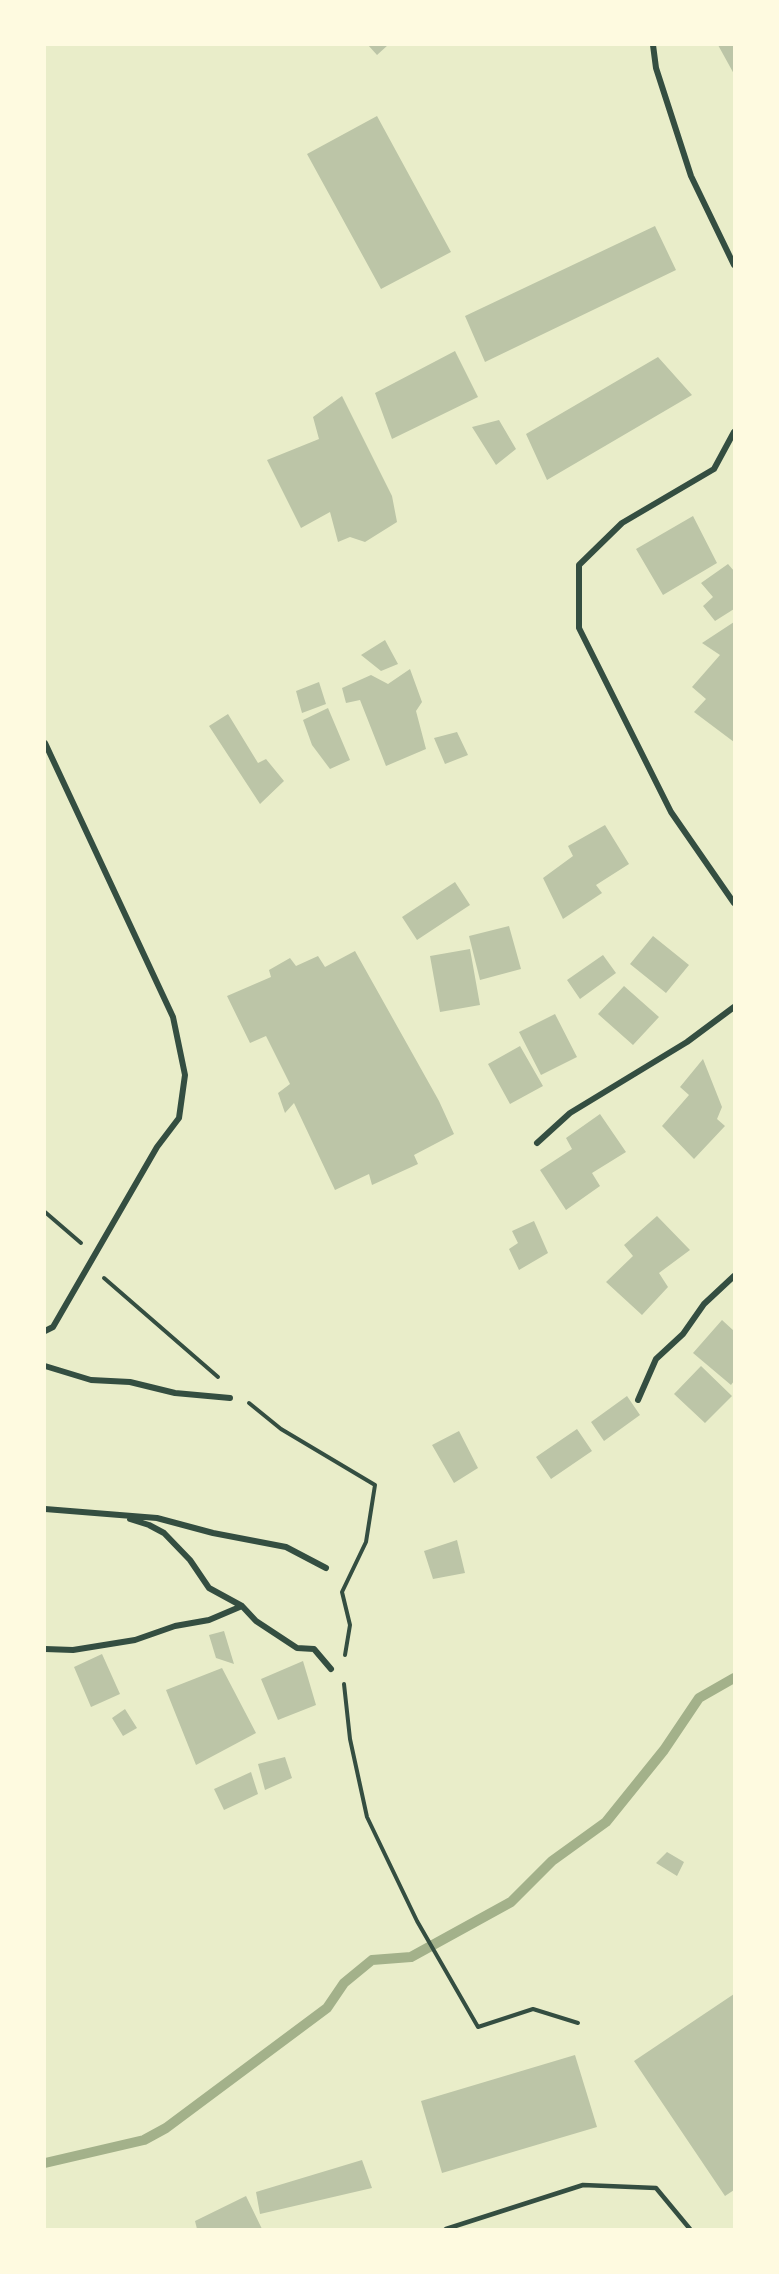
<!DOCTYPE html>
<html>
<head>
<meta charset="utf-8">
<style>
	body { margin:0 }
	#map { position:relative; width:779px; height:2274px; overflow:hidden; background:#e9edc9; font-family:"DM Sans",sans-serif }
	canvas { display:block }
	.frame { position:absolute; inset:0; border:46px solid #fefae0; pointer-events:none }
</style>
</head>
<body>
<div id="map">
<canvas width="779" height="2274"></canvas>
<div class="frame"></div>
</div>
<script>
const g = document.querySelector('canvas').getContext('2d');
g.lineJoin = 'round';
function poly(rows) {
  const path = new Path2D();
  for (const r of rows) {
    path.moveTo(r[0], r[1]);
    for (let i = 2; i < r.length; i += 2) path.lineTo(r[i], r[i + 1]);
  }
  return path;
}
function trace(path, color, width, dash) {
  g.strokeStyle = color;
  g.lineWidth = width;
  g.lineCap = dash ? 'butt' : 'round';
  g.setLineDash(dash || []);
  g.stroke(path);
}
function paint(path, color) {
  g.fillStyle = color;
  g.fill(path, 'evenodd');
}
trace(poly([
	[45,2163,144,2140,166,2128,327,2008,344,1983,372,1960,411,1957,511,1902,552,1861,606,1822,664,1750,699,1698,734,1678]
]), '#a3b18a', 10);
paint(poly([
	[368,45,388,45,377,55],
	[718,45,734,45,734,74],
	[377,116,451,252,381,289,307,154],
	[655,226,676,270,485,362,465,316],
	[455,351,478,397,392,439,375,393],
	[658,357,692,395,547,480,526,434],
	[342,396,392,496,397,522,365,542,350,537,338,542,330,512,301,528,267,460,319,439,313,417],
	[499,420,516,449,496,465,472,427],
	[693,516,717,563,663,595,636,549],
	[728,564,734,571,734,609,715,621,703,606,713,597,701,583],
	[734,622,734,742,694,712,706,699,692,687,720,655,702,643],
	[385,640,398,664,381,671,361,655],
	[410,669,422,702,416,711,426,749,386,766,360,700,346,703,342,688,371,675,388,684],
	[319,682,326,704,302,713,296,691],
	[328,708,350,760,330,769,312,745,303,720],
	[228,714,258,763,266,759,284,781,260,804,209,726],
	[457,732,468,755,445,764,434,738],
	[605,825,629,864,596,885,602,893,563,919,543,878,573,856,568,846],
	[455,882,470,905,417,940,402,917],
	[509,926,521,969,480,980,469,936],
	[653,936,689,965,666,993,630,964],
	[470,949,480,1005,440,1012,430,956],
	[355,951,439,1101,454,1134,414,1155,418,1164,372,1185,369,1174,335,1190,294,1103,285,1113,278,1093,290,1084,266,1036,250,1043,227,996,271,977,269,970,290,958,296,966,318,956,325,967],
	[603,955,616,973,580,999,567,980],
	[624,986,659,1017,633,1045,598,1014],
	[555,1014,577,1057,541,1075,519,1032],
	[520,1046,543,1086,510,1104,488,1064],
	[703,1059,722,1107,717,1119,725,1126,694,1159,662,1126,689,1095,680,1087],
	[600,1114,626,1152,592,1173,600,1186,566,1210,540,1170,572,1149,566,1138],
	[657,1216,690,1250,659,1273,668,1287,642,1315,606,1282,633,1256,624,1245],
	[534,1221,548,1253,519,1270,509,1249,518,1243,512,1231],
	[722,1320,734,1331,734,1381,731,1385,693,1353],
	[701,1366,732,1396,705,1423,674,1394],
	[627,1396,640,1415,604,1441,591,1422],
	[577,1429,592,1451,551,1479,536,1457],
	[459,1431,478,1468,454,1483,432,1445],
	[457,1540,465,1573,433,1579,424,1551],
	[224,1631,234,1664,216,1658,209,1635],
	[102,1654,120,1694,91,1707,74,1667],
	[303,1661,316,1705,278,1720,261,1679],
	[222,1668,256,1733,196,1765,166,1690],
	[125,1709,137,1728,123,1736,112,1718],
	[285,1757,292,1778,265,1790,258,1764],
	[251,1772,258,1794,224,1810,214,1789],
	[667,1852,684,1862,677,1876,656,1863],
	[734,1994,734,2190,725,2196,634,2061],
	[575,2055,597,2127,442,2173,421,2101],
	[362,2160,372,2188,260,2214,256,2192],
	[246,2196,262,2229,197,2229,195,2221]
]), '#bcc5a7');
trace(poly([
	[45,1212,81,1243],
	[104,1278,218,1377],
	[249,1403,281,1429,375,1485,366,1542,342,1592,350,1625,345,1655],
	[344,1684,350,1739,367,1817,417,1921,478,2027,533,2009,578,2023]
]), '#344e41', 4);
trace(poly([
	[446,2229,583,2185,656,2188,690,2229]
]), '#344e41', 4.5);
trace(poly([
	[653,45,656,68,691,176,734,265],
	[734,432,714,469,622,523,579,565,579,628,671,812,734,903],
	[45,743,173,1017,185,1075,179,1118,157,1147,53,1327,45,1331],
	[537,1143,570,1113,687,1042,734,1007],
	[45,1366,91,1380,130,1382,175,1393,230,1398],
	[638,1400,656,1359,683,1334,704,1304,734,1276],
	[45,1509,157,1518,213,1533,286,1547,326,1568],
	[130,1519,149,1525,164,1533,190,1560,209,1588,242,1606,256,1621,297,1648,314,1649,331,1669],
	[45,1649,73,1650,135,1640,175,1626,209,1620,242,1606]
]), '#344e41', 6);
</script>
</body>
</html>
